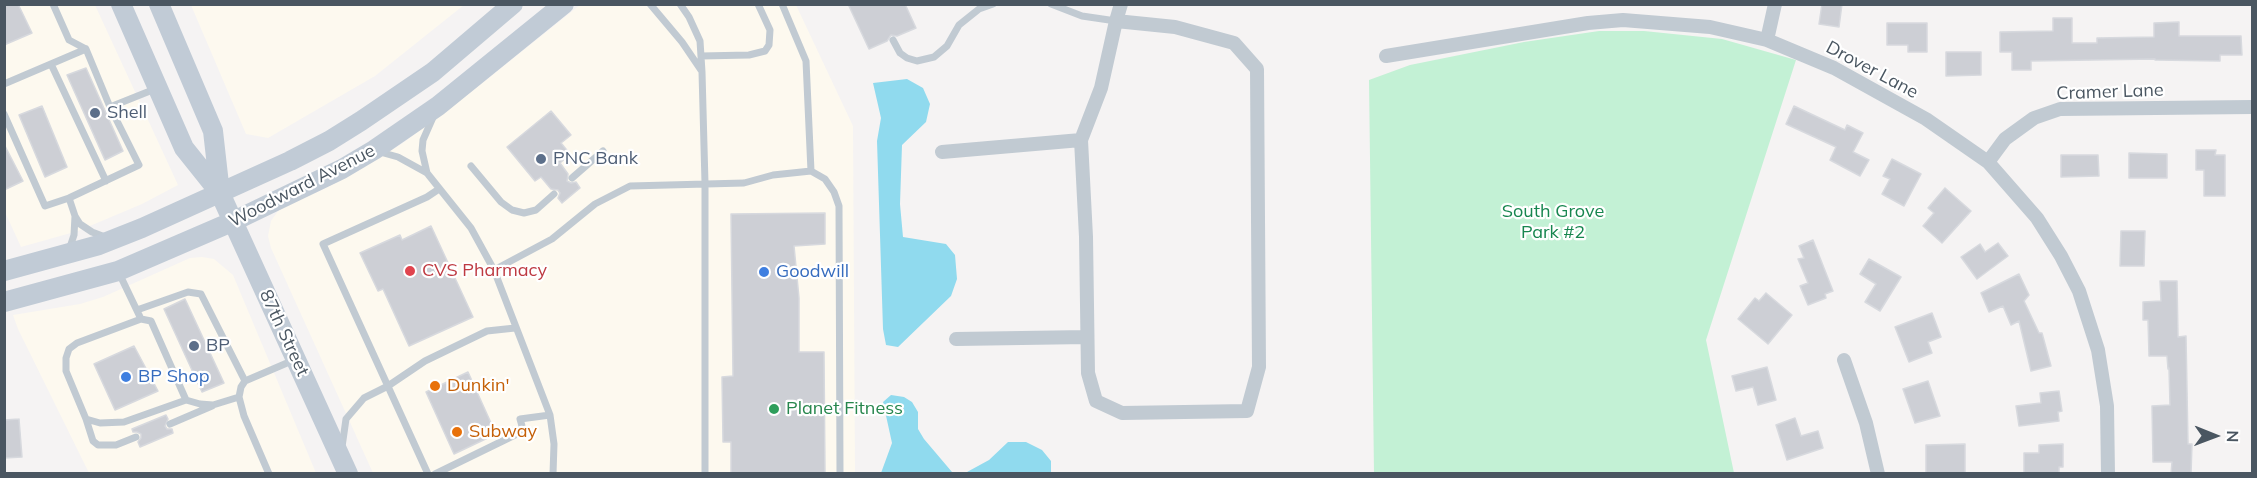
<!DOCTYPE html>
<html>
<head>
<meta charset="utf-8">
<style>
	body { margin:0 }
	#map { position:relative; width:2257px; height:478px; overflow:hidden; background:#f5f3f3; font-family:Mulish,sans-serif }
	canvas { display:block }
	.frame { position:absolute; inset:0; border:6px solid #4a5661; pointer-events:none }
	.north { position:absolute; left:2185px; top:406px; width:60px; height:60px; -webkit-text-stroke:4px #fff; paint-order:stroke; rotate:91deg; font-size:16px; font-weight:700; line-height:24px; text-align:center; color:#4a5661 }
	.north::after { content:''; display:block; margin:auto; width:21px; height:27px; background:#4a5661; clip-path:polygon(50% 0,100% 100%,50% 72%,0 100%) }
</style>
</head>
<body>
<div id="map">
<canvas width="2257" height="478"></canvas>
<div class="frame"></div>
<div class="north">N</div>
</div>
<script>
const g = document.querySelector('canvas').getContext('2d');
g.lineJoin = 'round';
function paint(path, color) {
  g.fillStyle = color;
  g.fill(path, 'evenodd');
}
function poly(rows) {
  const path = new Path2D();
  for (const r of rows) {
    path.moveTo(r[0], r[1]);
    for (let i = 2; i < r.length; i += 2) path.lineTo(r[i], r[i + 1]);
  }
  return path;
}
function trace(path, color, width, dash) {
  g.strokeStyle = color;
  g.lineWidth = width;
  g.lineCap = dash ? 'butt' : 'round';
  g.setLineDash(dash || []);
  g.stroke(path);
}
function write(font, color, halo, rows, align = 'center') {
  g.font = font + ' Mulish,sans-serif';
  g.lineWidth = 4.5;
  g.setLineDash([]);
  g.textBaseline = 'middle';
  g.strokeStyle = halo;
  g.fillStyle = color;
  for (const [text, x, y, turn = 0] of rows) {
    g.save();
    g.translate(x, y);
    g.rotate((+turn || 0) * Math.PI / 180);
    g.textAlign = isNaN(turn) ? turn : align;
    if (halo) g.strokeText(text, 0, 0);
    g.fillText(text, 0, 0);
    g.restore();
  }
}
paint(poly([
	[4,5,95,5,178,185,142,204,78,231,21,247,5,212],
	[191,5,464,5,375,76,268,138,246,134],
	[580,5,796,5,853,126,855,473,373,473,271,248,268,236,271,221,278,211,291,202,322,190,363,168,403,143,470,93],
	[202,257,214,259,233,275,316,473,89,473,18,329,13,315,80,304,103,297,190,258]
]), '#fdf9ef');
paint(poly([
	[1599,31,1644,31,1722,39,1796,60,1706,340,1734,473,1374,473,1369,80,1410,65,1524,42]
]), '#c3f1d5');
paint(poly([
	[907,79,923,88,930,104,926,122,902,145,900,204,903,237,946,244,955,255,957,279,951,296,898,347,886,345,883,329,877,141,881,118,873,83],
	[891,395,904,397,912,402,918,412,918,429,924,439,952,472,967,472,989,460,1008,442,1026,442,1042,450,1051,461,1051,473,881,473,892,443,883,402]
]), '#90daee');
const building = poly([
	[4,4,18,4,32,33,4,45,4,4],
	[848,4,905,4,916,28,897,36,891,35,887,41,869,49,848,4],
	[1822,4,1842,4,1839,27,1819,24,1822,4],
	[2053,18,2072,18,2072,43,2097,43,2097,38,2154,37,2154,23,2179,22,2179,36,2241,36,2242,55,2220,55,2220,61,2155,60,2155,59,2031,61,2031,70,2012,70,2012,52,2000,52,2000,32,2053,31,2053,18],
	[1887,23,1927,23,1927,52,1908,52,1908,45,1887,45,1887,23],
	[1946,52,1981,52,1981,75,1946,76,1946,52],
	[86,68,123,151,105,160,67,75,86,68],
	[42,106,67,167,45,177,19,115,42,106],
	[1794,106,1845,130,1847,125,1863,133,1853,152,1869,160,1860,176,1830,160,1836,147,1786,124,1794,106],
	[551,111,571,135,561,143,570,154,560,163,568,174,567,181,571,183,576,182,580,188,562,203,558,198,560,193,558,190,551,189,541,177,535,181,507,147,551,111],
	[4,144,23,181,4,190,4,144],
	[2196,150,2216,150,2215,155,2225,155,2225,196,2204,196,2204,170,2196,170,2196,150],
	[2129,153,2167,154,2167,178,2129,178,2129,153],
	[2061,155,2098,155,2099,176,2061,177,2061,155],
	[1892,159,1921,174,1904,206,1882,194,1890,179,1883,176,1892,159],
	[1945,188,1971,211,1942,243,1923,226,1934,213,1928,208,1945,188],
	[825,213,825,244,794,246,799,298,799,352,824,352,825,474,731,474,731,442,723,442,722,377,733,376,731,214,825,213],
	[431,226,473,317,409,346,383,289,378,291,360,253,400,235,402,240,431,226],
	[2121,231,2145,231,2144,266,2120,266,2121,231],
	[1813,240,1833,291,1825,294,1826,298,1808,305,1800,286,1808,283,1798,259,1804,258,1799,246,1813,240],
	[1998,243,2008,256,1977,279,1961,257,1980,244,1985,252,1998,243],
	[1869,259,1901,277,1880,311,1865,302,1876,284,1860,274,1869,259],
	[2019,274,2029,295,2024,301,2039,333,2042,333,2051,366,2031,371,2019,321,2011,325,2003,306,1989,312,1981,293,2019,274],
	[2160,281,2177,281,2178,337,2186,336,2188,444,2192,444,2191,474,2171,474,2172,462,2153,462,2152,406,2170,405,2169,368,2168,369,2167,356,2149,356,2148,320,2143,320,2143,302,2161,301,2160,281],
	[1766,293,1792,315,1768,344,1738,319,1755,298,1759,301,1766,293],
	[185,299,224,383,202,392,164,309,185,299],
	[1932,313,1941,337,1928,342,1932,353,1909,362,1895,327,1932,313],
	[134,346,158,391,115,410,94,364,134,346],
	[1767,367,1776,400,1758,405,1753,387,1736,391,1732,376,1767,367],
	[468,372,496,434,454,454,426,392,468,372],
	[1928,381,1940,416,1915,423,1903,389,1928,381],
	[2059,391,2062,411,2058,412,2059,421,2019,426,2016,406,2041,403,2040,393,2059,391],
	[166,415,168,419,165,426,167,429,172,429,173,433,140,447,138,442,141,438,141,434,137,432,133,432,132,429,166,415],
	[1795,418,1801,436,1818,431,1823,448,1787,460,1776,425,1795,418],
	[19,419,22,457,4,458,4,420,19,419],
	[1965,444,1965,474,1926,474,1926,445,1965,444],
	[2063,444,2063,467,2059,467,2059,474,2024,474,2024,453,2039,453,2039,445,2063,444]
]);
paint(building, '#cdcfd5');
trace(building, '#d7d9de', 1.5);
trace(poly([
	[53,4,69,40,86,49,110,107,155,89],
	[650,4,682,42,701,70],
	[680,4,689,17,700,41,702,72,705,183,705,474],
	[1051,4,1082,16,1116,21],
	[893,40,900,53,907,58,917,61,934,57,947,46,959,25,979,9,993,4],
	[701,56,749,55,765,51,769,45,770,30,758,4],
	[51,64,106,181],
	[4,84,86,49],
	[4,114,45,206,69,198,139,165,110,107],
	[380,152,398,157,427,173,471,228,494,270,550,415,554,444,553,474],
	[471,166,501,202,512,210,524,213,536,210,554,194],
	[811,171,825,179,834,192,839,206,840,474],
	[427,173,422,151,423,140,434,115],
	[572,178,603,151],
	[69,198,75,216],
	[69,250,74,235,75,216,80,224,92,232,105,237],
	[494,270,552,239,595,204,630,186,744,183,773,175,811,171,806,61,782,4],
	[119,273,141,319,77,343,69,349,66,358,66,371,86,419,100,423,124,422,186,400],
	[137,310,188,292,201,294,245,381],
	[141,319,151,321,186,400,200,404,213,405,239,397],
	[86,419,93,441,98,445,116,445,136,437],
	[170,424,212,406],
	[342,447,346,419,364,398,388,386,425,361,487,331,515,328],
	[269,474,244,416,239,397,241,387,245,381,294,360],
	[428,474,323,244,427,197,439,189],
	[435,474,519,433,522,426,520,419,550,415]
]), '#c1cad2', 7);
trace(poly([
	[1116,21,1175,27,1234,43,1257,69,1259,367,1247,411,1122,413,1096,401,1088,373,1086,237,1081,140,1101,88,1116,21,1121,4],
	[1767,40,1775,4],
	[1386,56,1588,23,1623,20,1710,27,1767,40,1834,68,1926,119,1988,162,2037,218,2061,256,2079,291,2098,350,2107,406,2108,474],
	[942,152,1081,140],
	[1988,162,2005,139,2034,118,2060,109,2252,107],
	[956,339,1087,337],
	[1844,360,1866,423,1878,474]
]), '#c1cad2', 14);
trace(poly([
	[121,4,184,148,220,193,348,474],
	[159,4,213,131,220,193],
	[4,271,99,245,142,228,290,161,329,141,361,121,433,72,513,4],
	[4,302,118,271,234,221,342,169,374,150,438,106,564,4]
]), '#c1cbd6', 20);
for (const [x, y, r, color] of [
	[95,113,6,"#5c6f8a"],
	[541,159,6,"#5c6f8a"],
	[410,271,6,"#e0444e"],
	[764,272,6,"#3f7fe0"],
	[194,346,6,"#5c6f8a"],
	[126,377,6,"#3f7fe0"],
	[435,386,6,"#e8710a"],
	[774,409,6,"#2e9e5b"],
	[457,432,6,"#e8710a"]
]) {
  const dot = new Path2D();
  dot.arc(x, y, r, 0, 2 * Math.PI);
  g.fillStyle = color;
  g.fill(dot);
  trace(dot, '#fff', 2);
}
write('18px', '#4a5661', '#fff', [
	["Drover Lane",1872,70,28],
	["Cramer Lane",2110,92,-2],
	["Woodward Avenue",302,186,-27],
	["87th Street",284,333,65]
]);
write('18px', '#4e5e75', '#fff', [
	["Shell",107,113],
	["PNC Bank",553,159],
	["BP",206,346]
], 'left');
write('18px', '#17864f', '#fff', [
	["South Grove",1553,212],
	["Park #2",1553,233]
]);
write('18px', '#be3a42', '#fff', [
	["CVS Pharmacy",422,271]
], 'left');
write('18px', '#366cbe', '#fff', [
	["Goodwill",776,272],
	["BP Shop",138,377]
], 'left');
write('18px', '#c56008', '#fff', [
	["Dunkin'",447,386],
	["Subway",469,432]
], 'left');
write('18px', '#27864d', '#fff', [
	["Planet Fitness",786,409]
], 'left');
</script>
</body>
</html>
